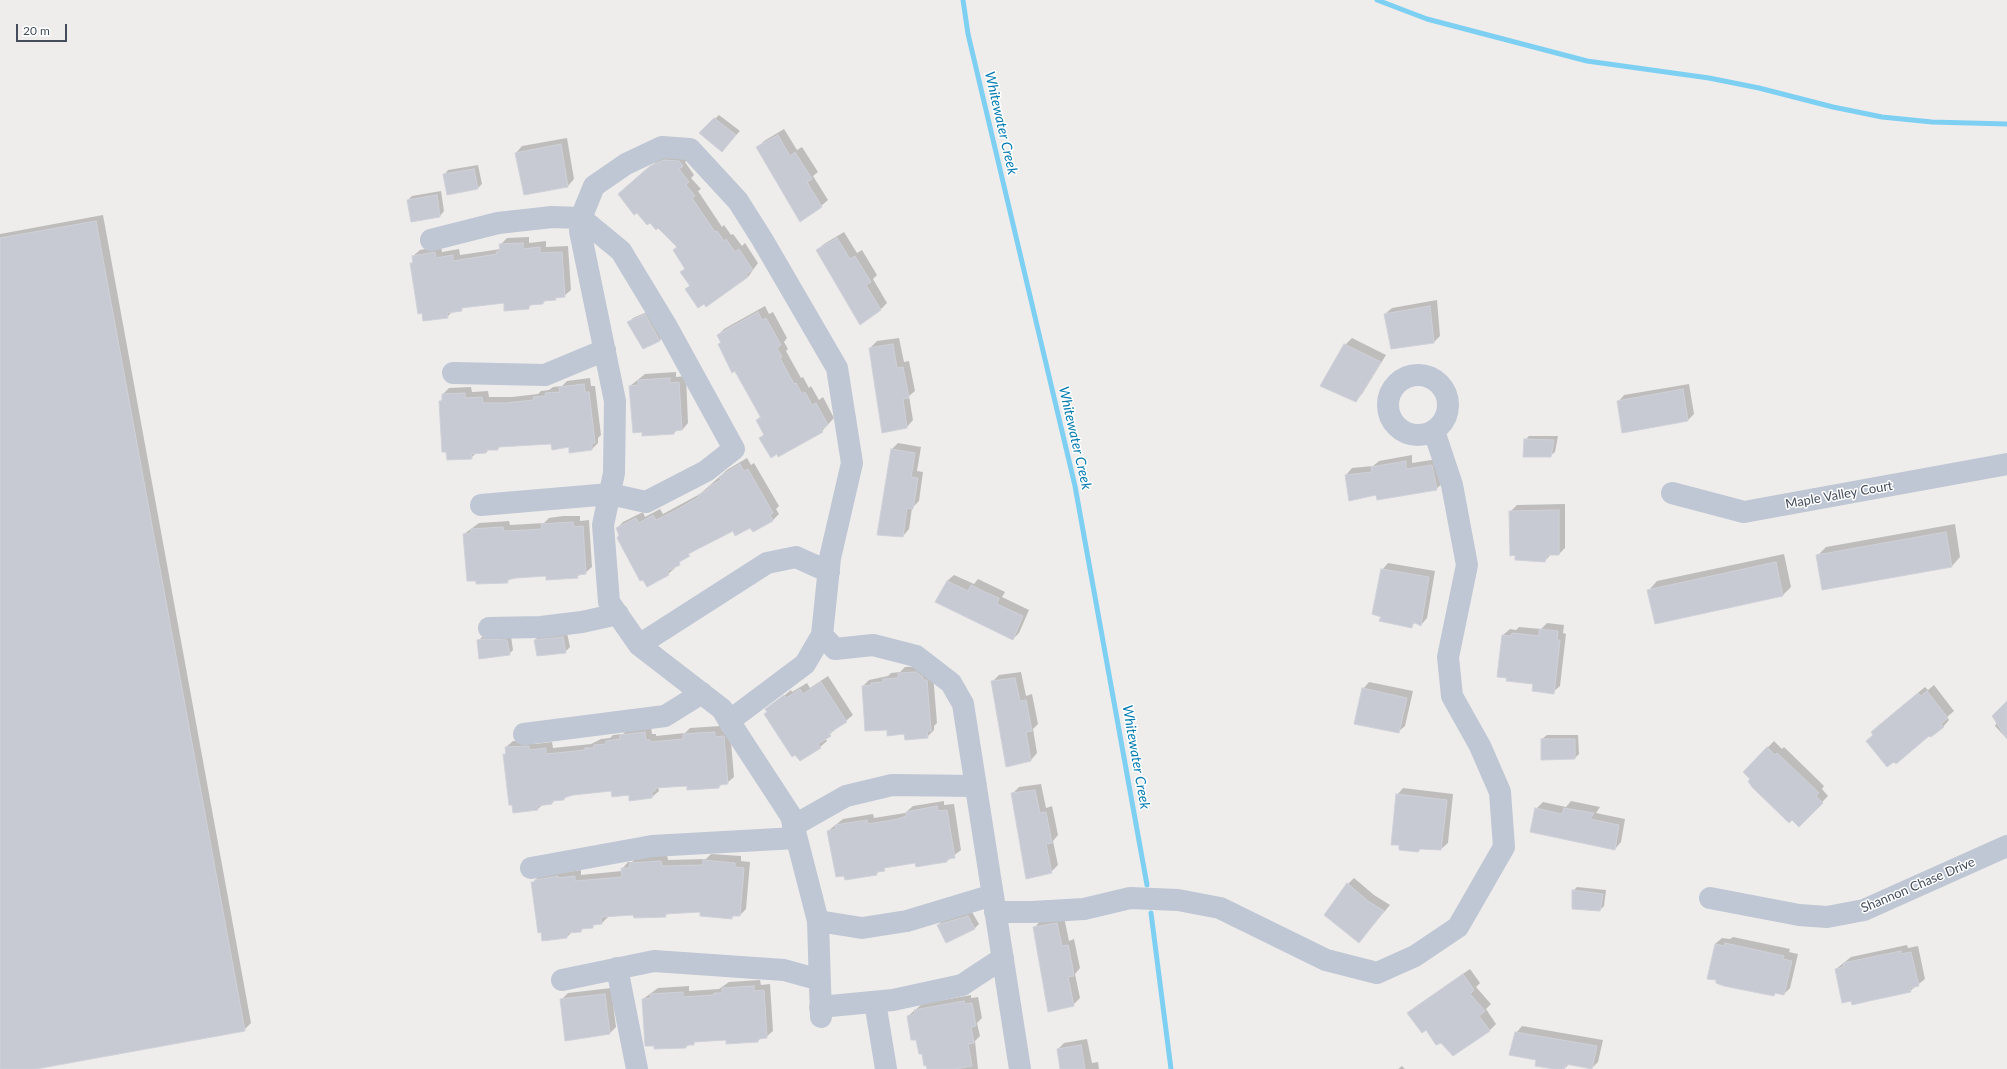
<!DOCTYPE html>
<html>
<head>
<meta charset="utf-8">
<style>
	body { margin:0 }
	#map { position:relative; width:2007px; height:1069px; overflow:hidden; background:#efecec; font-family:Lato,sans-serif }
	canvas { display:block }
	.scale { position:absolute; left:16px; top:24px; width:51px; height:18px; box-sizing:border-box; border:2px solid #434d5b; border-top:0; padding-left:5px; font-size:12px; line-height:14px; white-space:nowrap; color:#434d5b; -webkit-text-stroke:3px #fff; paint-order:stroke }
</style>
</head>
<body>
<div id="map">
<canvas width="2007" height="1069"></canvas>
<div class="scale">20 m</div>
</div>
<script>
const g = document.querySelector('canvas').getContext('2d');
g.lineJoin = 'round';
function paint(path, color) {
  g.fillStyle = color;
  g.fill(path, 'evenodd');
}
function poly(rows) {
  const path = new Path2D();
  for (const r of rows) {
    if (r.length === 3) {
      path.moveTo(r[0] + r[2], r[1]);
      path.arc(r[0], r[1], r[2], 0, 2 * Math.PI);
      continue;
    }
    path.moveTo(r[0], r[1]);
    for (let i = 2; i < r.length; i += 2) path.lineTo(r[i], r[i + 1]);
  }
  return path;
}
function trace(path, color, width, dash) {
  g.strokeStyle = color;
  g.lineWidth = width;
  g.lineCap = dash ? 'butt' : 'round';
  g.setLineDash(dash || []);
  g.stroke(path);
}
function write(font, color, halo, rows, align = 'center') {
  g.font = font + ' Lato,sans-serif';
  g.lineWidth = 3;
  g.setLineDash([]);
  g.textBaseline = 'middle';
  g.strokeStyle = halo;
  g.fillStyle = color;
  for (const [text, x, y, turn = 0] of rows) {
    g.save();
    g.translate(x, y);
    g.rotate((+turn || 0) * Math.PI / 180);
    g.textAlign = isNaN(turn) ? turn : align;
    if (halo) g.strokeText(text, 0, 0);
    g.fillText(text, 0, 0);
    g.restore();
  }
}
paint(poly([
	[719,115,740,131,726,146,700,133],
	[784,129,797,150,802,147,818,172,813,176,828,200,821,206,758,147,764,141],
	[567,138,574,179,568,186,524,193,516,153,522,146],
	[672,154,689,159,685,162,694,175,691,178,701,189,698,191,722,227,724,225,731,235,733,234,742,246,745,243,758,263,748,277,704,303,686,289,690,285,681,272,686,268,678,247,626,188,658,160],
	[478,165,482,184,478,188,444,175,448,170],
	[441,191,444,211,440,216,408,200,412,196],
	[103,215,251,1023,244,1030,31,1069,0,1069,0,234],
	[844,232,857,253,862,250,877,275,873,279,887,303,881,309,817,250,824,244],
	[529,237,529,243,546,241,546,247,568,246,571,290,564,296,546,300,543,303,533,303,528,308,505,302,464,307,461,310,453,311,447,317,411,264,414,261,413,256,420,250,441,246,442,252,459,249,460,255,501,249,500,245,507,238],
	[1437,300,1440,336,1434,342,1392,348,1385,314,1392,308],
	[765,306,769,314,773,312,787,338,784,342,788,349,786,351,801,378,803,377,809,388,811,386,819,400,823,397,834,418,822,431,777,453,760,438,765,434,757,420,761,416,719,345,721,342,718,335,724,329],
	[649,311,664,336,660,340,643,348,629,322,633,318],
	[899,338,904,362,909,361,915,391,909,396,913,420,907,427,883,432,870,348,877,341],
	[1352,338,1386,355,1362,394,1355,400,1345,345],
	[676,372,676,377,686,376,688,423,682,430,677,430,674,433,630,386,645,374],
	[590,378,591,386,595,386,601,435,598,438,598,443,592,449,552,443,500,446,498,449,489,449,486,453,476,453,471,458,440,402,443,398,443,394,449,388,471,387,472,392,488,391,489,397,512,397,538,394,541,391,549,390,553,387,562,386,567,381],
	[1689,384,1694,414,1688,420,1618,402,1624,395],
	[1529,436,1558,436,1555,452,1550,456,1525,440],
	[898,443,921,447,917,471,923,472,919,501,912,508,909,529,903,536,892,449],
	[1412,455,1412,463,1438,459,1443,483,1436,489,1377,494,1346,475,1352,468,1373,466,1379,461],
	[747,458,751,465,754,463,779,506,776,509,779,514,772,521,733,530,695,549,674,567,675,568,668,574,620,535,617,528,623,522,643,512,645,517,660,509,663,514,700,494,727,470],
	[1565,504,1565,548,1559,554,1551,554,1545,561,1510,512,1517,505],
	[563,516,580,516,580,521,589,520,592,567,585,573,581,574,577,577,547,575,511,578,507,582,464,534,479,523,509,521,510,525,544,523,549,518],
	[1955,524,1960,557,1952,566,1817,556,1826,547],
	[1784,554,1791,587,1783,595,1649,590,1657,581],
	[1388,563,1435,571,1427,618,1421,625,1416,622,1411,626,1382,616,1382,570],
	[954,575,974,584,978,579,1005,592,1002,597,1029,610,1019,633,1013,639,947,581],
	[1547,623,1564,625,1563,633,1566,634,1560,686,1553,692,1534,683,1503,635,1510,629,1516,630,1519,627,1541,629],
	[567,633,570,647,565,652,535,640,539,636],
	[511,636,513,650,509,654,478,641,482,637],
	[923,666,933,674,937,723,934,726,934,730,927,737,888,728,863,686,869,680,888,676,891,673,900,672,905,667],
	[1021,672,1026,696,1032,694,1038,724,1033,729,1037,753,1031,760,1007,766,992,682,999,675],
	[828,676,853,715,825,738,827,741,820,747,800,760,767,710,791,690,792,692,807,683,810,688],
	[1369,682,1413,691,1405,726,1398,732,1363,689],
	[1934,685,1954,711,1947,717,1949,720,1943,727,1874,735,1872,732,1878,726,1925,687,1928,690],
	[2007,702,2007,739,1995,726],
	[651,726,652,734,656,734,656,736,685,733,690,728,705,727,721,726,722,731,730,730,734,777,727,783,722,784,719,787,688,785,658,787,659,791,652,797,630,799,630,794,612,790,567,796,564,799,555,800,552,803,543,804,538,809,504,755,507,752,506,747,513,741,535,740,535,744,552,742,553,748,591,744,601,739,610,738,613,735,623,734,628,729],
	[1547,735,1578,735,1579,754,1575,758,1542,759,1542,739],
	[1774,741,1782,749,1784,747,1819,781,1824,786,1822,789,1828,796,1799,826,1744,772],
	[1041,784,1046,808,1052,806,1058,835,1053,841,1058,865,1051,872,1012,794,1019,787],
	[1403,788,1453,794,1448,843,1441,849,1421,848,1418,851,1397,795],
	[944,801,944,805,954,804,961,850,947,861,916,862,887,866,876,874,828,831,843,819,873,814,874,818,905,813,913,806],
	[1571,801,1600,807,1596,813,1625,819,1621,842,1615,849,1536,809,1543,802,1566,807],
	[711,854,741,856,741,861,750,862,746,909,740,915,735,915,731,918,702,911,668,913,665,916,634,914,608,917,602,923,584,927,581,931,572,932,567,937,533,882,539,876,581,870,581,875,622,871,622,869,628,862,632,862,637,857,667,855,668,860,706,859],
	[1354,878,1374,895,1390,905,1359,942,1348,884],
	[1577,887,1606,890,1604,906,1600,910,1573,891],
	[972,912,979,924,975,928,946,942,938,925,942,921],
	[1064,917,1069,941,1074,939,1080,968,1075,974,1080,998,1073,1005,1035,927,1041,920],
	[1733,937,1790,949,1789,952,1798,954,1790,988,1784,994,1776,992,1774,995,1715,944,1722,938,1730,939],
	[1907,945,1908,948,1918,946,1925,979,1910,991,1836,969,1851,957],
	[1470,969,1480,983,1476,987,1491,1004,1486,1009,1496,1024,1489,1031,1408,1013,1415,1007],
	[760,980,761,985,770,984,773,1031,766,1037,761,1038,758,1041,727,1039,697,1041,685,1047,643,999,658,988,689,986,689,991,719,989,729,982],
	[611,988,616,1027,610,1033,561,1000,568,993],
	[971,995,971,998,978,997,982,1018,977,1023,980,1036,975,1041,978,1069,928,1069,908,1016,922,1004],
	[1522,1026,1603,1040,1598,1062,1592,1068,1569,1064,1564,1069,1559,1069,1537,1059,1516,1033],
	[1087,1039,1092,1063,1098,1062,1099,1069,1061,1069,1058,1049,1064,1043],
	[1402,1066,1405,1069,1398,1069]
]), '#0003');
trace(poly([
	[963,0,968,34,1075,486,1147,885],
	[1377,0,1427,19,1587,61,1709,78,1759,88,1833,107,1882,117,1932,122,2007,124],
	[1151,913,1171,1069]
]), '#7ed0f3', 5);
const building = poly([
	[714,118,736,135,722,152,699,133,714,118],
	[778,135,790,156,795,152,812,179,807,182,822,207,800,222,756,147,778,135],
	[561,144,568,187,524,195,515,153,561,144],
	[664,160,679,161,683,166,679,169,689,182,686,185,695,196,692,198,715,232,717,231,724,241,726,239,735,252,739,249,753,270,746,274,748,277,706,307,704,304,698,308,685,289,690,286,680,272,685,269,673,250,677,247,658,228,656,230,650,223,647,225,637,213,634,215,618,194,650,166,664,160],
	[474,169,478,189,447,195,443,174,474,169],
	[437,195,440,217,411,222,407,200,437,195],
	[96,221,245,1031,36,1069,0,1069,0,238,96,221],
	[837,238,850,259,855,256,871,282,866,285,881,310,860,325,816,250,837,238],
	[523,243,523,249,540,247,540,253,562,252,565,297,555,298,556,300,543,301,543,304,529,305,529,309,504,311,504,303,461,308,462,311,447,313,448,318,423,321,422,313,418,314,410,263,413,263,412,256,435,252,436,258,453,255,453,261,497,254,496,252,500,251,499,244,523,243],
	[1430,306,1434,343,1391,349,1384,314,1430,306],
	[758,312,762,320,766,318,781,345,777,348,782,357,780,358,794,384,796,383,802,394,805,392,812,405,816,403,828,425,821,429,823,432,778,457,777,454,771,458,759,438,764,435,756,420,761,418,735,371,732,373,718,344,721,343,717,335,758,312],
	[645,314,660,341,643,349,627,322,645,314],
	[893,344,897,368,903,367,909,398,903,399,907,428,882,433,869,348,893,344],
	[1344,344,1381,362,1356,402,1320,386,1344,344],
	[670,378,670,383,679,382,682,430,674,431,674,434,642,436,642,432,633,433,629,386,638,385,638,380,670,378],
	[584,384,585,392,589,392,595,443,592,443,592,450,569,453,569,447,552,450,551,444,498,447,498,450,486,450,486,453,471,454,472,459,447,460,446,452,442,452,439,401,442,401,442,394,465,393,465,398,482,397,483,403,505,403,534,400,533,397,546,396,545,393,560,392,559,387,584,384],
	[1683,389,1688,421,1622,433,1617,401,1683,389],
	[1524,439,1554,440,1551,457,1523,457,1524,439],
	[891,449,915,453,911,477,918,478,913,509,907,508,903,537,877,535,891,449],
	[1406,461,1406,469,1432,465,1437,490,1377,500,1376,495,1349,501,1345,475,1372,472,1371,467,1406,461],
	[740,464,744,471,748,469,773,513,770,515,773,521,753,532,750,528,735,536,733,531,688,554,690,556,679,562,680,565,667,571,669,575,647,587,643,580,640,581,617,538,619,535,616,528,636,518,639,523,653,515,656,520,676,510,699,497,698,495,709,489,708,487,721,480,719,477,740,464],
	[1559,510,1559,555,1547,555,1545,562,1515,560,1515,555,1510,556,1509,511,1559,510],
	[573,522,574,527,583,526,586,574,577,575,578,578,546,580,546,576,516,578,507,580,508,583,476,584,476,581,467,581,463,534,471,533,471,529,503,527,504,531,526,530,542,529,541,524,573,522],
	[1946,532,1952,567,1822,590,1816,555,1946,532],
	[1776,562,1783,596,1655,624,1647,590,1776,562],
	[1381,569,1429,577,1421,626,1413,622,1412,628,1379,621,1381,617,1372,614,1381,569],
	[947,581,968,591,971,585,985,592,999,598,997,604,1023,616,1013,640,935,602,947,581],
	[1539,629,1558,631,1557,640,1560,640,1554,694,1532,691,1533,684,1506,681,1507,678,1497,677,1502,635,1511,636,1512,633,1539,636,1539,629],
	[563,637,566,653,537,656,534,640,563,637],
	[484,639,507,640,510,655,479,659,477,640,484,639],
	[916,672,923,677,923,680,927,680,931,731,927,731,928,738,905,740,904,734,887,736,887,730,865,731,862,686,871,685,871,683,883,682,883,679,898,678,898,673,916,672],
	[1015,678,1020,701,1026,700,1032,731,1026,732,1031,761,1006,767,991,681,1015,678],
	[821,682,847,722,829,733,831,736,818,744,821,748,800,761,795,755,792,757,764,714,767,712,765,709,784,695,786,698,800,689,803,694,821,682],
	[1362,688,1407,698,1399,733,1354,724,1362,688],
	[1927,691,1948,718,1941,724,1944,727,1931,737,1929,736,1896,764,1894,762,1887,767,1866,741,1873,735,1871,732,1918,693,1921,696,1927,691],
	[2007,701,2007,739,1992,716,2007,701],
	[645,732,646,740,650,740,650,742,683,739,683,734,697,733,715,732,715,737,724,736,728,784,719,785,719,788,687,790,687,786,655,788,655,791,652,791,652,798,629,801,629,795,612,797,611,791,573,795,564,798,564,800,552,801,552,804,537,806,538,810,513,813,512,805,509,805,503,754,506,754,505,747,529,746,529,750,546,748,546,754,585,750,585,748,594,748,594,745,606,744,606,741,620,739,620,735,645,732],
	[1541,739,1575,739,1575,759,1541,760,1541,739],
	[1767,747,1775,755,1777,753,1813,787,1819,793,1816,796,1823,803,1799,827,1792,820,1789,823,1752,787,1748,781,1750,779,1743,772,1767,747],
	[1035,790,1040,813,1046,812,1052,843,1046,844,1052,873,1026,879,1011,793,1035,790],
	[1396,794,1447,800,1441,850,1420,849,1418,852,1399,850,1399,845,1391,845,1396,794],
	[937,806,938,811,947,810,955,858,947,859,947,862,934,864,916,867,915,863,884,868,885,871,876,872,877,875,845,880,844,876,836,877,827,831,836,829,835,825,867,820,868,824,898,819,906,816,906,812,937,806],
	[1535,808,1562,814,1564,808,1594,813,1590,819,1619,825,1615,850,1530,832,1535,808],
	[703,860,735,863,735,867,744,868,740,916,732,916,732,919,700,916,700,912,665,914,666,917,634,918,633,915,601,917,602,924,593,925,593,928,581,929,581,932,567,933,567,938,542,941,541,932,538,933,531,882,535,882,535,880,558,876,558,878,575,876,575,881,622,877,621,868,630,868,629,863,661,861,662,866,703,865,703,860],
	[1347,883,1368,901,1384,911,1359,943,1324,915,1347,883],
	[1572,890,1603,894,1600,911,1572,909,1572,890],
	[968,916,975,929,946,943,937,925,968,916],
	[1057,923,1062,946,1068,945,1072,964,1074,976,1068,977,1074,1006,1048,1012,1033,927,1057,923],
	[1725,943,1784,956,1783,959,1792,961,1784,995,1775,993,1774,996,1724,986,1716,983,1716,980,1707,979,1715,944,1725,946,1725,943],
	[1901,951,1901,954,1911,952,1919,986,1910,988,1911,992,1869,1001,1852,1005,1851,1001,1842,1003,1835,969,1844,967,1843,963,1901,951],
	[1463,974,1474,990,1470,994,1485,1011,1479,1016,1490,1031,1453,1056,1441,1043,1436,1045,1426,1030,1422,1033,1407,1013,1463,974],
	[754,986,754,991,764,990,767,1038,758,1039,758,1042,726,1044,726,1040,694,1042,694,1045,686,1045,686,1048,654,1049,654,1046,645,1046,642,999,651,998,650,994,683,992,683,997,714,995,714,993,722,993,722,988,754,986],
	[605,994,610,1034,565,1041,560,999,605,994],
	[964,1001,965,1004,972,1003,976,1026,971,1027,974,1043,968,1044,972,1066,955,1069,927,1069,926,1065,924,1066,922,1054,919,1054,916,1040,911,1040,907,1016,915,1014,914,1010,964,1001],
	[1515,1032,1597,1046,1592,1069,1566,1064,1564,1069,1554,1069,1535,1066,1536,1060,1509,1055,1515,1032],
	[1081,1045,1085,1069,1060,1069,1057,1049,1081,1045]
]);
paint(building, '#c7cad3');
trace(building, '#cfd1d9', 1);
trace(poly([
	[431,240,498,223,552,217,581,218,621,251,667,327,734,449,706,471,646,502,610,494,481,505],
	[453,373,545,375,605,350],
	[1418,405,30],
	[1672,493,1744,512,2007,464],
	[489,628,541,627,582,622,618,614],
	[822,635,835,649,873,645,916,656,951,683,963,704,1020,1069],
	[639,645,767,563,796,557,829,572],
	[729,721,805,664,822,635,830,558,852,463,837,368,762,239,738,201,690,149,662,147,626,164,594,186,581,218,580,231,615,401,614,473,603,525,609,602,639,645,722,709,729,721,791,816,818,921,821,1017],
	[524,734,665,716,702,693],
	[793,826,846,796,892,785,976,786],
	[531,868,652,846,796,838],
	[1710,898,1799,915,1827,917,1864,910,2007,846],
	[995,912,1032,912,1084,909,1130,898,1178,900,1220,908,1326,960,1377,973,1415,956,1458,927,1504,847,1500,792,1480,746,1452,696,1448,657,1467,565,1452,485,1434,431],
	[818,921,862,928,907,921,993,895],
	[617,968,637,1069],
	[562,980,654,961,784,970,820,980],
	[875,1002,886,1069],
	[820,1007,893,1000,962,985,1003,958]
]), '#bec7d3', 22);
write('13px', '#434d5b', '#fff', [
	["Maple Valley Court",1839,495,-10],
	["Shannon Chase Drive",1918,885,-23]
]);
write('italic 14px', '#007bb1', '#fff', [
	["Whitewater Creek",1001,123,77],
	["Whitewater Creek",1075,438,77],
	["Whitewater Creek",1136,757,80]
]);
</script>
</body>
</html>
